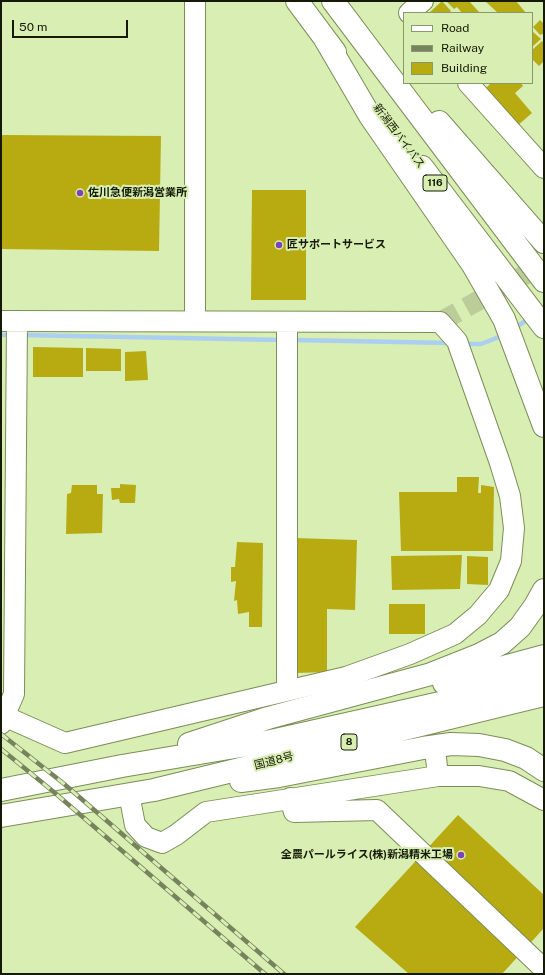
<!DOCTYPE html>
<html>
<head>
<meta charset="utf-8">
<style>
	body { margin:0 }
	#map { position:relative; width:545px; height:975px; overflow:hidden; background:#d8eeb3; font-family:"Public Sans",sans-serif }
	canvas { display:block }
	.frame { position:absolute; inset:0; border:2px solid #141a05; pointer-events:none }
	.legend { position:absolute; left:403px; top:12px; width:130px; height:72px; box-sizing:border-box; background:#d8eeb3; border:1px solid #8a996d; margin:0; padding:5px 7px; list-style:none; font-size:12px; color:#141a05 }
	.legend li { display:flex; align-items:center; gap:8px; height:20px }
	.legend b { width:20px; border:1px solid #8a996d }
	.scale { position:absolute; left:12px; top:20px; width:116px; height:18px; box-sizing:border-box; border:2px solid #141a05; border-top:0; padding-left:5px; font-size:12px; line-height:14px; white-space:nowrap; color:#141a05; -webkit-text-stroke:3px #d8eeb3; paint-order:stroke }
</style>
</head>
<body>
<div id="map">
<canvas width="545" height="975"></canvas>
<div class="frame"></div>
<ul class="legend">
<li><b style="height:5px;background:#fff"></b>Road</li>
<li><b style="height:5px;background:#76835c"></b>Railway</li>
<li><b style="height:11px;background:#b8ab12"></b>Building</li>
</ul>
<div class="scale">50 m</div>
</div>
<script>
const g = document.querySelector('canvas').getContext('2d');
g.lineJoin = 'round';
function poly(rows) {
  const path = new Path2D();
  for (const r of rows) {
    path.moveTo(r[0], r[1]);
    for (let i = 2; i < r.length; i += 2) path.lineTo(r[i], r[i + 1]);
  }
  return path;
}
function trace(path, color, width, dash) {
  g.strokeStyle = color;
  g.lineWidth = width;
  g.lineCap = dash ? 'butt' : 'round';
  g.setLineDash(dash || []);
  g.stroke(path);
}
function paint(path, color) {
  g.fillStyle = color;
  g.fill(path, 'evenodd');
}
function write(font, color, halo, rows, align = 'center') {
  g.font = font + ' "Public Sans","Noto Sans JP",sans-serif';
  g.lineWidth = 4;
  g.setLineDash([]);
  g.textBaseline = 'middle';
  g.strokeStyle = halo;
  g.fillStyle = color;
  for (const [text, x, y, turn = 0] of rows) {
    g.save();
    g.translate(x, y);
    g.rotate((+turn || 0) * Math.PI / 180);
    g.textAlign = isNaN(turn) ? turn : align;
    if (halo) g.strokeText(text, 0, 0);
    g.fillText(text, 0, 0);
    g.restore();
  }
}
trace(poly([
	[513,329,530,318],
	[1,335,11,335],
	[21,335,283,340],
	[293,340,451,343],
	[463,344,481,344,504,335]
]), '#aacff0', 4.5);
paint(poly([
	[442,1,451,11,449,13,429,13],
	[446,1,469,1,479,12,462,13,457,7,454,9],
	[485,1,516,1,526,13,498,13],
	[540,20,544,24,544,35,542,34,540,35,533,27],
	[532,31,541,39,532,47],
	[542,41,544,43,544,61,539,66,532,59,532,50],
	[491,83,521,83,523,86,515,93,532,113,516,127,486,88],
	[1,135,161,136,159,251,1,249],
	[252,190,306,190,306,300,251,300],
	[33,347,83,348,83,377,33,377],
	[86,348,121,349,121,371,86,371],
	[146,351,148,380,125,381,125,352],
	[457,477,479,477,478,493,481,493,481,485,494,487,493,551,401,551,399,492,457,492],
	[120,484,136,485,135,503,120,503,119,499,112,500,111,488,120,488],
	[72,485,97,485,97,494,103,494,102,533,66,534,67,494,71,493],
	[295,538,357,540,355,610,327,609,327,672,296,673],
	[237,542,263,543,262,627,249,627,249,612,238,614,237,600,234,601,236,581,231,582,231,567,235,567],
	[462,555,460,589,392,590,391,556],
	[467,556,488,557,488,585,467,584],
	[389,604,425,604,425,634,389,634],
	[458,815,544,895,544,928,502,974,409,974,355,927]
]), '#b8ab12');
trace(poly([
	[440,322,544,264],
	[414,667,436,758]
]), '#bbce99', 20, [20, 10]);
const minor = poly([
	[409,13,423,1],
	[468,83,544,168],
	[195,320,195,1],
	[1,321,440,322,457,341,500,463,510,496,514,528,511,561,499,590,478,615,455,634,410,654,346,677,65,743,4,716],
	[287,690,287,322],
	[1,724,14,694,17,321],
	[436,758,438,776],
	[129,794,135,825,146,837,162,843,176,835,206,812,438,776,479,776,509,781,544,800],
	[290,798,294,812,377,810,544,969]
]);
const highway = poly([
	[297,1,335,52],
	[333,1,544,281],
	[325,39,370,116,473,265,504,319,544,426],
	[439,122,544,242],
	[422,167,544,327],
	[444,683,544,656],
	[189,744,268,718,431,674,479,655,502,643,520,627,535,606,544,590],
	[241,781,279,776,423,748,451,744,479,745,505,750,526,758,544,770],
	[1,790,122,766,271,741,507,688,544,677],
	[1,816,154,790,544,695]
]);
trace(minor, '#7b8e57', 22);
trace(highway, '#7b8e57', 24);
trace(minor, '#fff', 20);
trace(highway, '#fff', 22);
const rail = poly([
	[1,734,63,783,284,974],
	[1,749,55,793,265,974]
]);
trace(rail, '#76835c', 4.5);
trace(rail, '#d8eeb3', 3, [9]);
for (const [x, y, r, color] of [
	[80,193,4,"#7e42b8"],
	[279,245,4,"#7e42b8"],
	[461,855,4,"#7e42b8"]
]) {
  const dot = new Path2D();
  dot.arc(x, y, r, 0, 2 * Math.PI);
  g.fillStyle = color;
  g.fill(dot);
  trace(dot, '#d8eeb3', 1.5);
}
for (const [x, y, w] of [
	[435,183,24],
	[349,742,16]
]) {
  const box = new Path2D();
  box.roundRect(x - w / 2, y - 8, w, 16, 3);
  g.fillStyle = '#d8eeb3';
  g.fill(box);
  trace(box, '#141a05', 1);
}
write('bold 10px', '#141a05', null, [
	["116",435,183],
	["8",349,742]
]);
write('11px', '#141a05', '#d8eeb3', [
	["新潟西バイパス",399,136,53],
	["国道8号",274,761,-14]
]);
write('bold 11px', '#141a05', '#d8eeb3', [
	["佐川急便新潟営業所",88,193],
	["匠サポートサービス",287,245],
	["全農パールライス(株)新潟精米工場",453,855,"right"]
], 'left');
</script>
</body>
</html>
